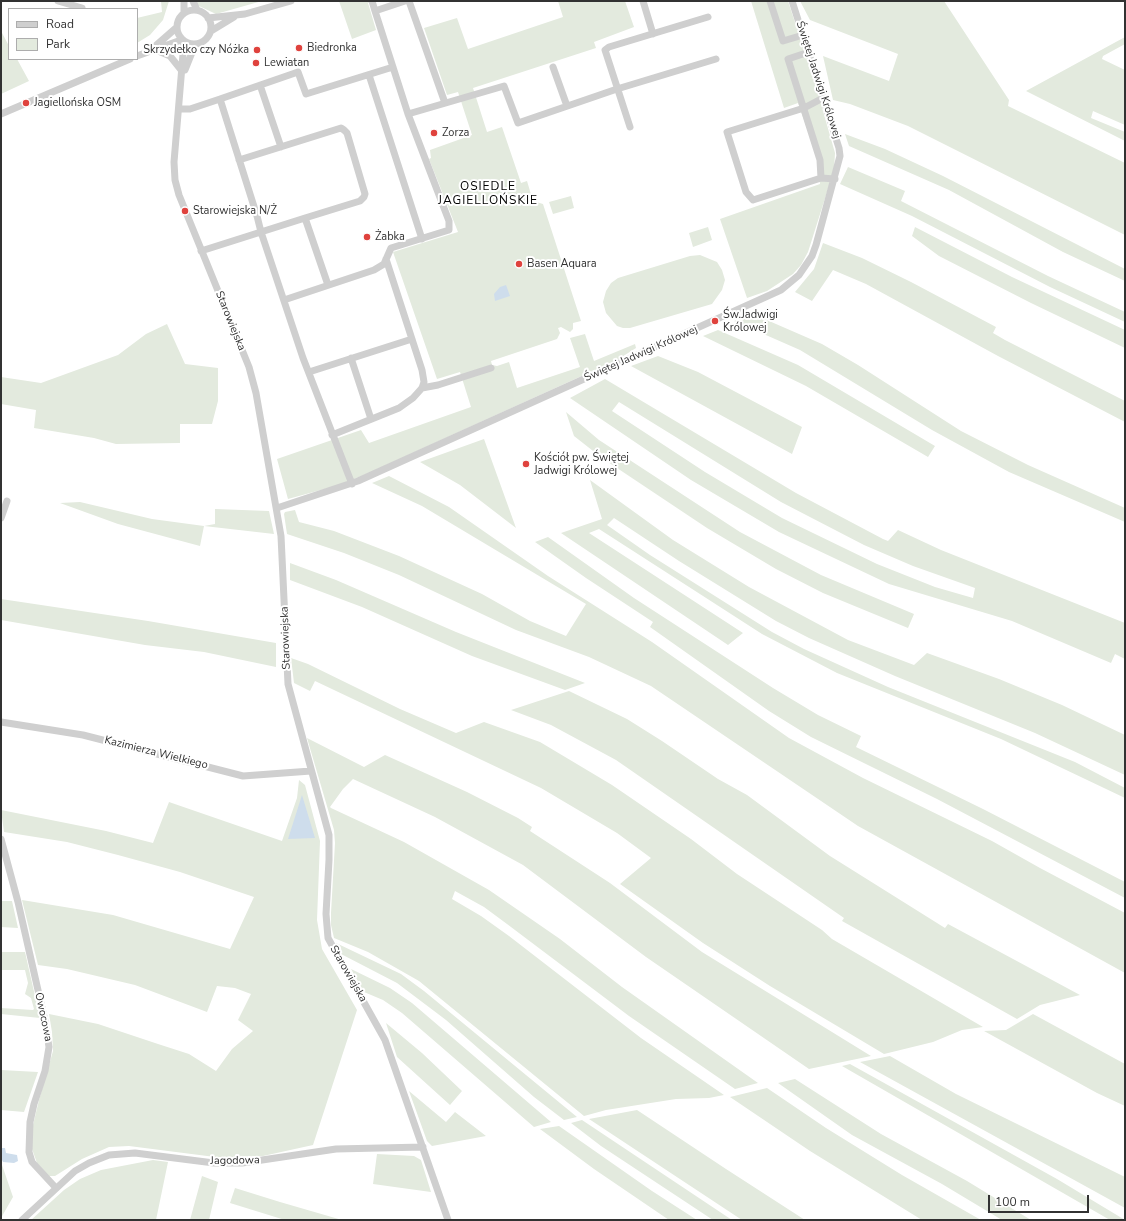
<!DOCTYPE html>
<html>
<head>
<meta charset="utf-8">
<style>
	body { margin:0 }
	#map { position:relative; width:1126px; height:1221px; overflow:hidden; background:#fff; font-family:"Nunito Sans",sans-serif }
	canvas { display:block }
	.frame { position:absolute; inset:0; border:2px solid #323232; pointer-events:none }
	.legend { position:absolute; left:8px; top:8px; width:130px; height:52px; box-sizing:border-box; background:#fff; border:1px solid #adadad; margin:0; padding:5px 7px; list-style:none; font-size:12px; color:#323232 }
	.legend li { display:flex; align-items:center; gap:8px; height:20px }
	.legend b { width:20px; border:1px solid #adadad }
	.scale { position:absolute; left:988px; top:1195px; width:101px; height:18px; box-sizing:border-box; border:2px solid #323232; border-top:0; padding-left:5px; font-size:12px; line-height:14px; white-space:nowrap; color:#323232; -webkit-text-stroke:3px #fff; paint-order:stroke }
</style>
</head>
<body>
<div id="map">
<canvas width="1126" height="1221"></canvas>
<div class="frame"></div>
<ul class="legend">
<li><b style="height:5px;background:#cfcfcf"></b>Road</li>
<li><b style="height:11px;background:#e3eade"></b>Park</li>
</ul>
<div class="scale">100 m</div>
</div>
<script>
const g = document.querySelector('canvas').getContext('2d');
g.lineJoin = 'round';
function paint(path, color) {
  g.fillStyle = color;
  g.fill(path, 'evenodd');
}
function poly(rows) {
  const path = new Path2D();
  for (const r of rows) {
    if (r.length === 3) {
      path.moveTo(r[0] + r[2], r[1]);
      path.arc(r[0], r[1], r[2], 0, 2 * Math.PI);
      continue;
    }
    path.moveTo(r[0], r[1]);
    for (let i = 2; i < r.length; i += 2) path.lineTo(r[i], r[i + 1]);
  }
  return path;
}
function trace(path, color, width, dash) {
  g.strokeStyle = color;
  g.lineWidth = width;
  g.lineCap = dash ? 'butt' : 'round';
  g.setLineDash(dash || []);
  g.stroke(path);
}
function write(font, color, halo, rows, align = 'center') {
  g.font = font + ' "Nunito Sans",sans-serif';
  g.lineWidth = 4;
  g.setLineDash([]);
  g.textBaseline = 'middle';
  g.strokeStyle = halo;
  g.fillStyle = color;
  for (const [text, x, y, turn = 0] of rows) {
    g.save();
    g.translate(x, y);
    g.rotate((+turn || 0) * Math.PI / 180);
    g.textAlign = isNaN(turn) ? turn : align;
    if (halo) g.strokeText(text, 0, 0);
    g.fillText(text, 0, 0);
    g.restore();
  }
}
paint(poly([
	[161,1,169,1,163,20,150,35,137,43,137,18,162,12],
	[195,1,262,1,216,14,199,6],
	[339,1,374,1,368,3,376,30,352,39],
	[558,1,625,1,634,27,594,42,596,48,473,88,487,132,502,127,521,183,527,181,533,201,543,204,581,321,573,323,573,329,570,332,561,327,558,328,560,333,557,339,491,361,492,365,497,366,509,362,517,388,580,367,570,338,585,334,594,361,635,344,636,348,617,360,364,475,339,485,288,499,277,459,361,430,369,443,471,407,460,372,437,379,393,252,458,232,429,159,431,158,430,150,472,135,458,92,447,95,424,28,457,18,468,49,563,17],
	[751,1,788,1,817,90,835,153,834,170,808,252,801,265,793,274,767,291,747,298,720,219,820,184,818,160,798,103,784,108],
	[800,1,944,1,1009,100,1008,106,1125,163,1125,235,908,126,850,104,833,100,823,56,889,81,898,54,810,20],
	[1,31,9,46,9,59,17,59,29,81,1,94],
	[1125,37,1125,44,1103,56,1102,59,1125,70,1125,125,1093,111,1091,118,1125,132,1125,141,1026,91],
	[845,134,885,149,943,176,1125,269,1125,281,1063,252,949,190,849,146],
	[848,167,905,191,901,201,1048,276,1125,312,1125,322,1050,287,912,216,840,184],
	[571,196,574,208,553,214,549,202],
	[708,227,712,240,693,247,689,233],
	[915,227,1012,277,1125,330,1125,348,1031,303,939,256,912,236],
	[823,243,862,258,911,282,996,327,993,333,1005,340,1125,401,1125,422,998,356,866,284,833,270,812,301,795,292,814,269],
	[700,255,717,262,722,270,725,280,722,290,712,304,630,328,623,328,617,326,606,313,603,302,606,291,611,283,618,278,690,256],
	[753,314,822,344,858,365,961,431,1028,465,1125,508,1125,522,1009,472,932,430,800,350,734,321],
	[167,324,185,364,218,368,218,401,212,424,180,424,180,443,116,444,94,438,34,428,36,410,1,404,1,377,41,383,118,355,146,334],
	[718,330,798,365,935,446,928,457,806,386,703,336],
	[658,356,698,372,802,427,792,454,631,366],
	[605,379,796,493,883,539,888,541,898,530,941,550,1125,623,1125,659,1115,654,1111,663,1012,621,889,584,779,532,691,480,570,398],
	[619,402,781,502,864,545,913,566,975,588,973,598,935,587,877,564,782,518,705,472,612,411],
	[566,412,599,440,740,532,821,575,914,614,908,628,823,593,776,569,707,528,602,458,574,436],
	[484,439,516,528,460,485,420,462],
	[389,476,449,507,548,576,652,642,789,738,863,778,992,841,1040,868,1125,913,1125,973,858,826,651,686,589,657,516,630,399,575,344,553,287,534,284,514,285,512,295,510,299,522,334,531,399,556,482,594,530,621,566,636,586,604,422,506,372,483],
	[590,480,673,540,749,587,848,640,914,665,927,653,999,679,1062,705,1125,735,1125,775,1035,733,895,676,809,638,776,621,679,561,614,518,607,525,650,555,772,632,804,649,888,687,1075,762,1125,788,1125,798,1001,739,837,673,762,634,599,529,589,533,743,633,728,645,561,533,602,519],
	[80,502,152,519,204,526,215,524,215,509,269,511,274,534,204,526,200,546,118,524,60,503],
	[548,537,634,598,773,688,818,715,861,736,856,747,983,809,1125,882,1125,898,937,799,811,737,769,711,650,627,653,622,586,578,535,542],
	[290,563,336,580,456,632,585,683,565,690,472,656,362,607,290,580],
	[1,599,148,621,276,643,276,667,204,652,145,645,1,620],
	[291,658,308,664,400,709,456,733,484,722,540,742,612,785,691,839,737,874,822,930,832,939,983,1027,962,1030,933,1042,884,1054,770,986,703,943,620,884,651,858,617,833,541,788,315,681,310,691,294,683],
	[569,691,627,719,662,741,718,779,747,795,830,856,945,928,948,924,1080,995,1040,1005,1017,1019,842,921,844,918,616,760,551,725,511,710],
	[307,738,364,767,385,755,467,792,518,818,532,827,530,831,610,883,702,952,871,1056,809,1069,646,957,523,865,435,817,353,779,343,789,330,807,331,808,404,842,489,890,560,939,622,987,758,1083,735,1089,629,1016,507,924,484,907,455,891,452,899,481,916,509,936,641,1038,724,1095,709,1098,676,1099,606,1110,584,1116,419,981,368,952,334,938,331,925,331,913,335,843,334,830],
	[299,780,305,785,320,841,317,920,322,949,357,1010,313,1145,263,1156,235,1157,215,1157,129,1146,109,1147,82,1159,55,1176,49,1176,37,1163,32,1149,32,1129,39,1100,53,1051,52,1032,49,1014,98,1024,158,1044,189,1054,216,1071,232,1049,253,1031,238,1020,251,994,235,988,217,986,207,1012,135,985,67,969,38,965,22,900,113,915,230,949,254,897,180,872,118,855,67,842,4,832,1,810,106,831,153,843,169,802,282,841,297,798],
	[1,901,12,901,18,928,1,927],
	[336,943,401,974,424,991,577,1117,564,1120,534,1097,446,1020,397,983,341,954],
	[1,952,25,952,40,1018,1,1014,1,1008,33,1010,34,1009,31,998,25,994,28,983,25,970,1,970],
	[351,969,390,988,412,1003,551,1122,534,1127,402,1013,383,1000,364,992],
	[1033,1014,1125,1064,1125,1106,1097,1093,984,1031,1006,1030],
	[386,1023,422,1053,462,1091,450,1105,397,1057],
	[890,1056,956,1094,1125,1177,1125,1208,860,1062],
	[850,1064,1057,1179,1125,1220,1110,1220,842,1066],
	[1,1070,38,1072,24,1112,1,1110],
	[795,1079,881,1134,967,1181,1031,1220,1002,1220,942,1184,852,1135,778,1083],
	[767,1088,826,1128,902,1175,981,1220,922,1220,810,1151,730,1097],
	[409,1091,446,1122,455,1112,486,1136,432,1146,427,1141],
	[637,1110,726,1169,805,1220,742,1220,589,1119],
	[582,1120,732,1220,713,1220,601,1146,571,1123],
	[559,1126,652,1191,697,1220,669,1220,594,1169,540,1129],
	[377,1154,414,1156,421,1160,431,1192,373,1184],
	[153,1160,168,1162,156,1220,31,1220,64,1190,80,1179,101,1170],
	[1,1162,13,1197,1,1218],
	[202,1176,218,1182,209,1220,190,1220],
	[235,1188,280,1202,342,1220,285,1220,230,1203]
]), '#e3eade');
paint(poly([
	[506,285,510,296,495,301,494,294,500,287],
	[302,795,315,838,288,839],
	[2,1148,5,1148,6,1153,17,1155,18,1161,14,1163,3,1162,1,1158]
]), '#ceddec');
trace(poly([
	[58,1,82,8],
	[193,1,197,10],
	[372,1,375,11,405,1],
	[409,1,445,103],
	[643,1,653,34],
	[770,1,783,41,803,35],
	[194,27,17],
	[184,13,184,1],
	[208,18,245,14,291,1],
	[211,31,234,17],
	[184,42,174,162,175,180,179,195,249,367,256,393,281,536,288,684,329,835,329,860,326,914,328,938,385,1040,448,1220],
	[152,49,176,28],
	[156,50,170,56,182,71],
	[809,52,788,59,820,160,821,178],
	[137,56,181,40],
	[553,67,567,106],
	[185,70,195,45],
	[369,75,422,239],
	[260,85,281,147],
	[823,98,804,108,727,132,746,192,753,200,821,178,835,179],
	[220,99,298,72,306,94,393,67],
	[179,109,190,109,220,99,257,216,261,232,303,358,352,484],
	[1,114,130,59],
	[408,114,504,86,518,123,617,89,716,59],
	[630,127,605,50,609,47,708,17],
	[239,160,341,128,344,130,347,133,365,194,364,197,360,201,305,218],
	[201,251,305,218,328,285],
	[284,300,374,270,384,264,391,248,449,230,449,221,408,114,375,11],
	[351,358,371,419],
	[309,372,412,339],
	[422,388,438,385,491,368],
	[332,435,399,408,413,398,422,388,424,382,422,370,386,259],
	[277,508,358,481,770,295,781,290,799,275,812,256,816,245,840,156,839,148,792,1],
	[1,518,7,501],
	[1,722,83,735,243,776,311,771],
	[1,839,18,902,45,1021,49,1047,45,1071,34,1104,30,1122,29,1152,32,1162,56,1188],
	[22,1220,75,1171,89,1163,109,1155,135,1153,214,1163,242,1163,336,1149,423,1147]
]), '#cfcfcf', 7);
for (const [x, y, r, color] of [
	[299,48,4,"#df423d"],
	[257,50,4,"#df423d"],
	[256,63,4,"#df423d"],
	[26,103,4,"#df423d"],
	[434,133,4,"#df423d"],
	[185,211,4,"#df423d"],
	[367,237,4,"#df423d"],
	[519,264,4,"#df423d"],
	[715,321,4,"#df423d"],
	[526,464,4,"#df423d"]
]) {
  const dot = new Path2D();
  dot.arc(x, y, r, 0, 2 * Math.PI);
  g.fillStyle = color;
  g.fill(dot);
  trace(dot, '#fff', 1.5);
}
write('11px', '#323232', '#fff', [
	["Biedronka",307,48],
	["Skrzydełko czy Nóżka",249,50,"right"],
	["Lewiatan",264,63],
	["Jagiellońska OSM",34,103],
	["Zorza",442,133],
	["Starowiejska N/Ż",193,211],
	["Żabka",375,237],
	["Basen Aquara",527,264],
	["Św.Jadwigi",723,315],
	["Królowej",723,328],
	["Kościół pw. Świętej",534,458],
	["Jadwigi Królowej",534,471]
], 'left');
write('11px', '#323232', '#fff', [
	["Świętej Jadwigi Królowej",818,80,72],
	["Starowiejska",230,321,68],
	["Świętej Jadwigi Królowej",641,354,-24],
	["Starowiejska",286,638,-92],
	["Kazimierza Wielkiego",156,753,14],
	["Starowiejska",348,974,60],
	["Owocowa",43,1017,78],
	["Jagodowa",235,1161,-1]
]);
g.letterSpacing = '1px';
write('12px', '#000', '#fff', [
	["OSIEDLE",488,187],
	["JAGIELLOŃSKIE",488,201]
]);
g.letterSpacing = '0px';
</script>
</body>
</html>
